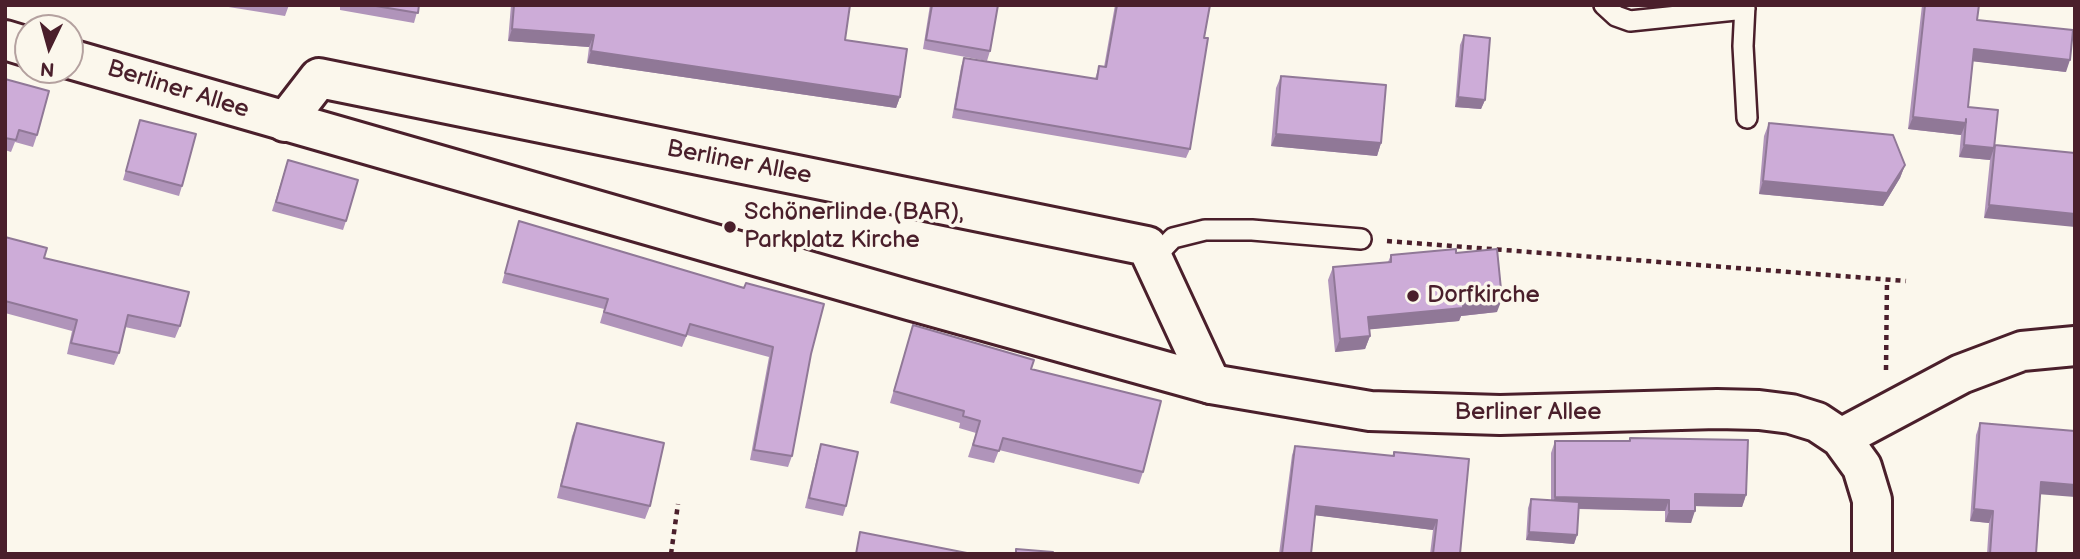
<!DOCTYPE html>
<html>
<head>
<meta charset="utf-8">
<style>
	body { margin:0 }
	#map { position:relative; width:2080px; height:559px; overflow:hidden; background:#fbf7ec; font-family:"Balsamiq Sans",sans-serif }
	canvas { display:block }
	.frame { position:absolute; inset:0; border:7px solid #4a1f2b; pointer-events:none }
	.north { position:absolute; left:14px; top:14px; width:70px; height:70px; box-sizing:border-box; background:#fbf7ec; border:2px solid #b4a19f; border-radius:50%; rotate:185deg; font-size:19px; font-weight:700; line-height:28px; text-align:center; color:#4a1f2b }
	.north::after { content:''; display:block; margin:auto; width:24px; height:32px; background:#4a1f2b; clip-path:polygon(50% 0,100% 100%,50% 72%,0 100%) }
</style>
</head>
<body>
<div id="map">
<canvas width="2080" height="559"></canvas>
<div class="frame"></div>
<div class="north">N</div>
</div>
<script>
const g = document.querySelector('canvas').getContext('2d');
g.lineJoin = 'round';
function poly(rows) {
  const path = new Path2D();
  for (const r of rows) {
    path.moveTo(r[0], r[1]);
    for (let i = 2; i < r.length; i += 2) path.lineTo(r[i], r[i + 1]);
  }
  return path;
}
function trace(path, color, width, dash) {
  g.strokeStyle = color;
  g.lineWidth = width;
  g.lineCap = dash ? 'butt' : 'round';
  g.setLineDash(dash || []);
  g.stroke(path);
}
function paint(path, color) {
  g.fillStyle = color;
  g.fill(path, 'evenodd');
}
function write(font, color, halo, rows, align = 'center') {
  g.font = font + ' "Balsamiq Sans",sans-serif';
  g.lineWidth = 7;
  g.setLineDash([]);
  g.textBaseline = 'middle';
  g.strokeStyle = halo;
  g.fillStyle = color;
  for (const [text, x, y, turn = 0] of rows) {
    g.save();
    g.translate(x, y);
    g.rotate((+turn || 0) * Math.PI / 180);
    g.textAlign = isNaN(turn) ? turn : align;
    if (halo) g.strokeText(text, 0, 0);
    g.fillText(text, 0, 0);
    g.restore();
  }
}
const lane = poly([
	[1604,5,1616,16,1630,21,1745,9],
	[1745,5,1743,46,1747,118],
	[1153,259,1173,238,1205,230,1252,230,1361,239]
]);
const street = poly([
	[285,122,319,78,1147,246,1211,384]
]);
const secondary = poly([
	[5,40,28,47],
	[70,59,909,300,1211,384,1370,411,1500,415,1717,409,1759,410,1791,414,1817,422,1841,438,1862,467,1872,500,1872,554],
	[1841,438,1961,374,2022,351,2075,346]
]);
trace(lane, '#4a1f2b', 24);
trace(street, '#4a1f2b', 44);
trace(secondary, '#4a1f2b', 44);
trace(poly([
	[1387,241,1906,281],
	[1886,370,1887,280],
	[671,554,678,504]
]), '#4a1f2b', 4.5, [5, 5]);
trace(lane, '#fbf7ec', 19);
trace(street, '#fbf7ec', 38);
trace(secondary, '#fbf7ec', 38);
paint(poly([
	[216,5,289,5,285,16],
	[340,5,419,5,414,23,340,10],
	[511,5,850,5,845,40,900,97,896,108,587,63,589,47,508,41],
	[930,5,998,5,990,51,987,61,923,49],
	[1115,5,1210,5,1204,38,1190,149,1186,158,952,118,961,67,964,58,1095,79,1099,66,1104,67],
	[1922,5,1979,5,1977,20,2066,72,1973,61,1968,107,1995,146,2075,153,1984,218,1990,160,1959,157,1961,135,1908,129],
	[1464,35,1485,100,1481,109,1455,107,1460,45],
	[1281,76,1381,143,1377,156,1271,146,1276,88],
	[5,79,37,135,33,147,15,142,11,152,5,150],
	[140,120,182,186,179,196,123,180],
	[1769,123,1905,165,1900,178,1883,206,1759,194,1764,136],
	[288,160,346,221,343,230,272,211],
	[519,221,811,354,792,456,788,467,750,460,769,357,687,335,682,347,600,323,604,309,502,283],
	[5,237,44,258,180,326,175,338,125,327,119,353,114,365,67,354,72,331,5,313],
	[1456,253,1497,312,1461,316,1459,321,1370,329,1370,336,1365,349,1335,352,1328,280,1333,267,1388,262,1391,255],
	[913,325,1031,369,1143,472,1139,484,999,450,994,463,968,457,976,433,959,428,960,423,890,403],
	[577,423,650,506,645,519,557,498,572,436],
	[1980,423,2040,494,2036,554,1987,554,1989,523,1970,521,1976,435],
	[1630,438,1746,495,1742,507,1695,506,1691,523,1665,522,1665,511,1578,509,1577,535,1574,544,1526,540,1528,508,1531,499,1551,500,1551,453,1555,441,1628,441],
	[821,444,846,506,843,516,805,508,818,454],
	[1295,446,1392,456,1394,452,1460,554,1430,554,1433,530,1315,515,1311,554,1279,554,1292,455]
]), '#b094ba');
paint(poly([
	[512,29,594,35,589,47,508,41],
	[1974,49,2070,60,2066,72,1970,61],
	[591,51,900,97,896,108,587,63],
	[1458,97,1485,100,1481,109,1455,107],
	[1913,117,1966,123,1961,135,1908,129],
	[1276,134,1381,143,1377,156,1271,146],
	[1964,145,1994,148,1990,160,1959,157],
	[1905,165,1900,178,1883,206,1759,194,1763,181],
	[1989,205,2075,214,2075,227,1984,218],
	[1502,299,1497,312,1461,316,1459,321,1364,330,1368,317,1463,303],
	[1370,336,1365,349,1335,352,1340,339],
	[2041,482,2075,485,2075,497,2037,494],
	[1695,494,1746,495,1742,507,1691,506],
	[1555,497,1669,500,1665,511,1551,508],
	[1316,506,1437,520,1433,530,1313,515],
	[1974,509,1993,511,1989,523,1970,521],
	[1669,511,1695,511,1691,523,1665,522],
	[1529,532,1577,535,1574,544,1526,540]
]), '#907897');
const building = poly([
	[370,5,419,5,418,13,370,5],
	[514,5,850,5,845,40,907,49,900,97,591,51,594,35,512,29,514,5],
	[932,5,998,5,990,51,926,40,932,5],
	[1117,5,1210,5,1204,38,1208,38,1190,149,955,109,964,58,1097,79,1099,66,1106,67,1117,5],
	[1925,5,1979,5,1977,20,2073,30,2070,60,1974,49,1968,107,1998,110,1994,148,1964,145,1966,119,1966,123,1913,117,1925,5],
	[1464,35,1490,38,1485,100,1458,97,1464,35],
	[1281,76,1386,85,1381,143,1276,134,1281,76],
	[5,79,49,91,37,135,19,130,16,140,5,138,5,79],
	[140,120,196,134,182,186,126,171,140,120],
	[1769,123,1893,135,1905,165,1887,193,1763,181,1769,123],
	[1995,145,2075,153,2075,214,1989,205,1995,145],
	[288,160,358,180,346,221,276,202,288,160],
	[519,221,744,288,746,283,824,304,811,354,792,456,754,450,773,347,690,324,686,336,604,312,608,299,505,273,519,221],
	[5,237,47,248,44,258,189,292,180,326,128,315,119,353,71,343,77,320,5,301,5,237],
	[1456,249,1456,253,1497,249,1502,299,1463,303,1463,308,1368,317,1370,336,1340,339,1333,267,1391,262,1391,255,1456,249],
	[913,325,1034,360,1031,369,1161,401,1143,472,1003,438,999,451,973,445,980,421,963,416,964,411,894,391,913,325],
	[577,423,664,443,650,506,561,486,577,423],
	[1980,423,2075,431,2075,485,2041,482,2036,554,1990,554,1993,511,1974,509,1980,423],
	[1630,438,1748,440,1746,495,1695,494,1695,511,1669,511,1669,500,1555,497,1555,441,1630,441,1630,438],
	[821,444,858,452,846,506,809,498,821,444],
	[1295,446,1394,456,1394,452,1469,459,1460,554,1433,554,1437,520,1316,506,1311,554,1282,554,1295,446],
	[1531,499,1579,502,1577,535,1529,532,1531,499],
	[860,532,972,554,856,554,860,532],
	[1016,549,1053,552,1053,554,1016,554,1016,549]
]);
paint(building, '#cdacd8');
trace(building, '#907897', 2);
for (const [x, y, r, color] of [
	[730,227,7,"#4a1f2b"],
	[1413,296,7,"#4a1f2b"]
]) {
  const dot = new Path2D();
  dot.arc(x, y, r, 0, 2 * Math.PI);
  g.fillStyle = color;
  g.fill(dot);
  trace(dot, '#fbf7ec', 2.5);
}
write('24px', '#4a1f2b', '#fbf7ec', [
	["Berliner Allee",178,90,17],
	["Berliner Allee",739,163,11],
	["Berliner Allee",1528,413]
]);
write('24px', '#4a1f2b', '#fbf7ec', [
	["Schönerlinde (BAR),",744,213],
	["Parkplatz Kirche",744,241],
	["Dorfkirche",1427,296]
], 'left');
</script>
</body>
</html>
